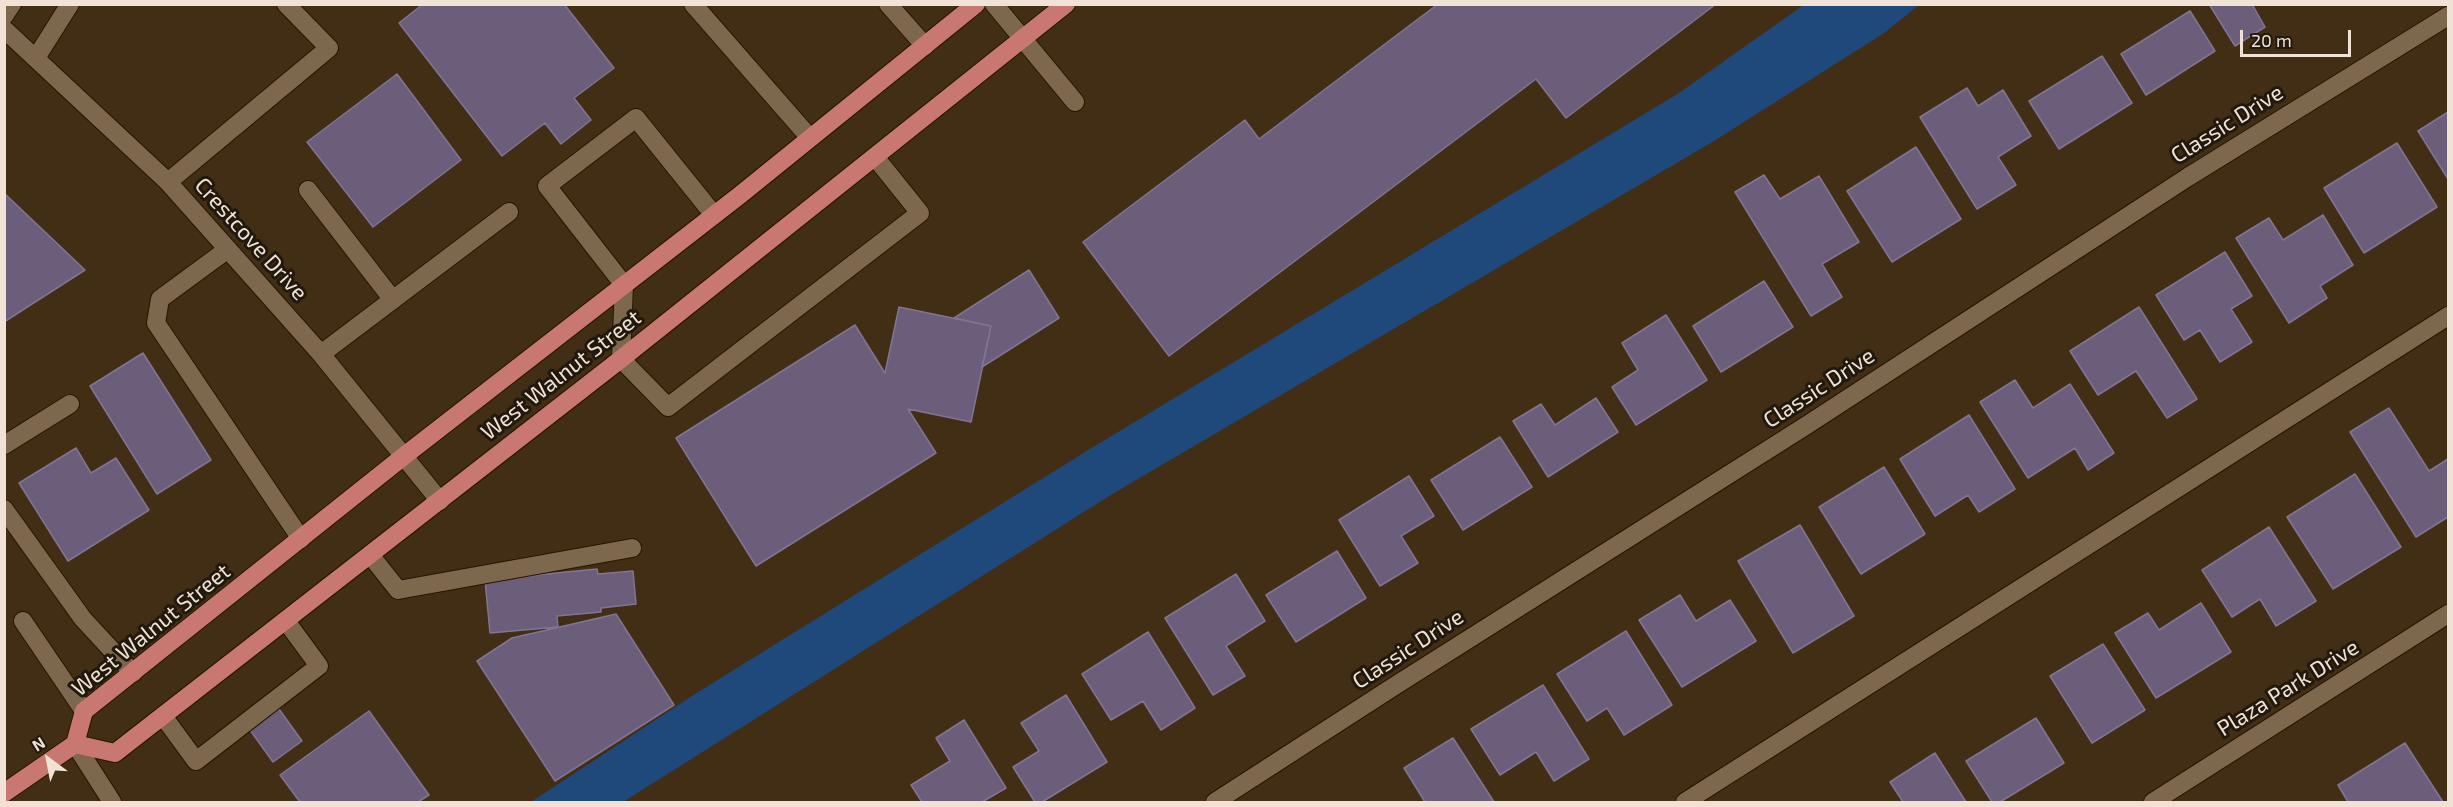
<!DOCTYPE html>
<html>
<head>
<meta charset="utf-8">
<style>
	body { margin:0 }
	#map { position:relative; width:2453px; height:807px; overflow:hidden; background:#422e15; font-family:"Exo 2",sans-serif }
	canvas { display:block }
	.frame { position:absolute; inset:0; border:6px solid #f0e3d5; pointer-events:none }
	.north { position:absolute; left:18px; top:729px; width:60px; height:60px; -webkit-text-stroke:4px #21180e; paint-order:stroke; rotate:328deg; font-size:16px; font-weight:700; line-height:24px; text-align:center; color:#f0e3d5 }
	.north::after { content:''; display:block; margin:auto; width:21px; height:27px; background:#f0e3d5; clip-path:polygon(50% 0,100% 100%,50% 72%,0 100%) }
	.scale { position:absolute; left:2240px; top:30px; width:111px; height:27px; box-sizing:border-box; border:3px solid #f0e3d5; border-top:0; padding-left:8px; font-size:18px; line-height:21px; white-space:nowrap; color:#f0e3d5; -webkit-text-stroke:4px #21180e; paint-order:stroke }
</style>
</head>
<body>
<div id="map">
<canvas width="2453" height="807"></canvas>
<div class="frame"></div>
<div class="north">N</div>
<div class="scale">20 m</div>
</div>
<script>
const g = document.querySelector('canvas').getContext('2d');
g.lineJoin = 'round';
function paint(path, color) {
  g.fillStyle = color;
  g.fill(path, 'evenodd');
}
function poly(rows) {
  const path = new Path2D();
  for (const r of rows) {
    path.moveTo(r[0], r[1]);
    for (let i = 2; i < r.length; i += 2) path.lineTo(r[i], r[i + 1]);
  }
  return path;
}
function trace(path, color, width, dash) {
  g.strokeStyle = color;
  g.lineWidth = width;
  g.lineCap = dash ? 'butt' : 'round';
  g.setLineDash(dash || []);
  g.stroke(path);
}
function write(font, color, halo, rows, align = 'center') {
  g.font = font + ' "Exo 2",sans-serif';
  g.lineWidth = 6;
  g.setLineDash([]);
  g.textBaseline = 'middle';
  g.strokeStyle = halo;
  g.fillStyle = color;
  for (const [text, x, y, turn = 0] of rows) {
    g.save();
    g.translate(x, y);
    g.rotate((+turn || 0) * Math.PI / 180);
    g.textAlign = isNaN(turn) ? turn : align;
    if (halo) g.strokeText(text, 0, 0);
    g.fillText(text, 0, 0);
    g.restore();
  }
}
paint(poly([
	[1805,4,1919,5,1884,33,1714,141,1114,493,623,802,531,802,695,694,1090,449,1679,93]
]), '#1f497b');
const building = poly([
	[423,4,564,4,614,68,574,98,591,120,561,144,545,123,502,156,399,23,423,4],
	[1438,4,1716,4,1566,118,1536,79,1169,356,1083,242,1245,120,1259,139,1438,4],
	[2209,4,2252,4,2265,27,2235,46,2209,4],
	[2190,11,2215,51,2146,95,2121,54,2190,11],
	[2102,56,2132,103,2059,149,2029,101,2102,56],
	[397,74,461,160,373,227,307,142,397,74],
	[1967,88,1978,106,2003,90,2031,136,1998,157,2016,185,1977,209,1920,117,1967,88],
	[2448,112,2448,179,2418,131,2448,112],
	[2397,143,2437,207,2364,253,2324,188,2397,143],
	[1916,147,1961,219,1892,262,1847,191,1916,147],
	[1764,175,1780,199,1819,176,1859,242,1822,264,1842,297,1811,316,1735,192,1764,175],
	[4,193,85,270,4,322,4,193],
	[2323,215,2353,265,2320,286,2327,298,2289,323,2236,238,2269,218,2283,240,2323,215],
	[2225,252,2252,296,2231,309,2252,342,2220,362,2200,330,2184,340,2156,295,2225,252],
	[1029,270,1059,318,982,367,991,326,954,318,1029,270],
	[1764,281,1793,327,1721,372,1693,326,1764,281],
	[899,307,991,326,971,422,908,409,936,453,756,566,676,438,855,325,885,373,899,307],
	[2139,307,2197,399,2167,418,2136,371,2098,395,2070,351,2139,307],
	[1666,315,1707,380,1636,425,1612,387,1638,370,1622,343,1666,315],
	[143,353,211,460,157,494,90,386,143,353],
	[2015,380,2033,408,2070,384,2114,453,2088,470,2075,448,2028,478,1980,402,2015,380],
	[1596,398,1618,432,1548,477,1513,421,1541,404,1555,425,1596,398],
	[2389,408,2429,471,2448,459,2448,517,2416,537,2350,432,2389,408],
	[1969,415,2015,489,1979,512,1968,495,1935,516,1900,459,1969,415],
	[1500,437,1532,487,1463,530,1431,480,1500,437],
	[76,448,91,473,116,458,149,510,68,561,19,483,76,448],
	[1884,467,1925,534,1861,574,1819,507,1884,467],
	[2355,474,2401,547,2333,589,2287,517,2355,474],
	[1409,476,1434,516,1401,536,1418,563,1380,586,1339,520,1409,476],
	[1800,525,1854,616,1793,653,1738,561,1800,525],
	[2269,527,2316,601,2276,626,2260,599,2232,617,2202,570,2269,527],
	[1337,551,1366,598,1296,642,1266,595,1337,551],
	[597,569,598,574,633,571,636,604,601,608,601,612,557,616,558,627,490,633,485,580,597,569],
	[1236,574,1265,621,1226,646,1245,676,1213,695,1165,618,1236,574],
	[1680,595,1696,621,1730,600,1756,641,1682,687,1639,620,1680,595],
	[2201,603,2231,652,2156,698,2115,633,2148,613,2159,630,2201,603],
	[616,614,674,705,555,781,477,661,512,638,616,614],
	[1626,631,1672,705,1624,735,1607,708,1587,721,1557,674,1626,631],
	[1148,632,1195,708,1161,730,1143,701,1111,720,1082,674,1148,632],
	[2103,644,2145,710,2092,743,2050,676,2103,644],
	[1543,685,1589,759,1554,781,1536,752,1500,775,1471,729,1543,685],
	[1066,695,1107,762,1042,802,1035,802,1013,767,1039,751,1021,723,1066,695],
	[279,709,302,741,273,762,250,730,279,709],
	[369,711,429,795,418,802,300,802,280,775,369,711],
	[2036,718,2064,763,2000,802,1992,802,1966,761,2036,718],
	[964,720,1006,788,982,802,922,802,911,785,950,761,936,738,964,720],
	[1453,738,1494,802,1425,802,1404,768,1453,738],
	[2405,743,2443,802,2348,802,2338,785,2405,743],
	[1935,753,1966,802,1903,802,1890,782,1935,753]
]);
paint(building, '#6a5e7b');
trace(building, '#817593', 1.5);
const minor = poly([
	[693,4,810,138],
	[888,4,925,46],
	[994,4,1075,102],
	[4,16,12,4],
	[4,29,168,182,321,354,440,501],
	[36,58,70,4],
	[168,182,329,48,286,4],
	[308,190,393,300],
	[714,215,636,118,547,186,624,285,621,359,668,407,920,213,875,157],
	[228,249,160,299,156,323,301,539],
	[321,354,509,212],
	[4,445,70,404],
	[4,509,83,619,133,673],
	[371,556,398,590,632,548],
	[23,621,84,711],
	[163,716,196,761,319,666,286,621],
	[75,744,112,802],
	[1215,802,1393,687,1807,425,2188,177,2448,16],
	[1685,802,2448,316],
	[2153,802,2448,614]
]);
const major = poly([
	[75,744,115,753,621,359,1066,4],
	[4,793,75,744,84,711,404,456,740,195,976,4]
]);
trace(minor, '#281500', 20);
trace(major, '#281500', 20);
trace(minor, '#7d674d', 18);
trace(major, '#c87870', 18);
write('22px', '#f0e3d5', '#21180e', [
	["Classic Drive",2227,124,-32],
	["Crestcove Drive",251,239,48],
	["West Walnut Street",561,375,-38],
	["Classic Drive",1819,388,-33],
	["West Walnut Street",151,630,-39],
	["Classic Drive",1408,649,-33],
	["Plaza Park Drive",2288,688,-32]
]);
</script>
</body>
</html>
